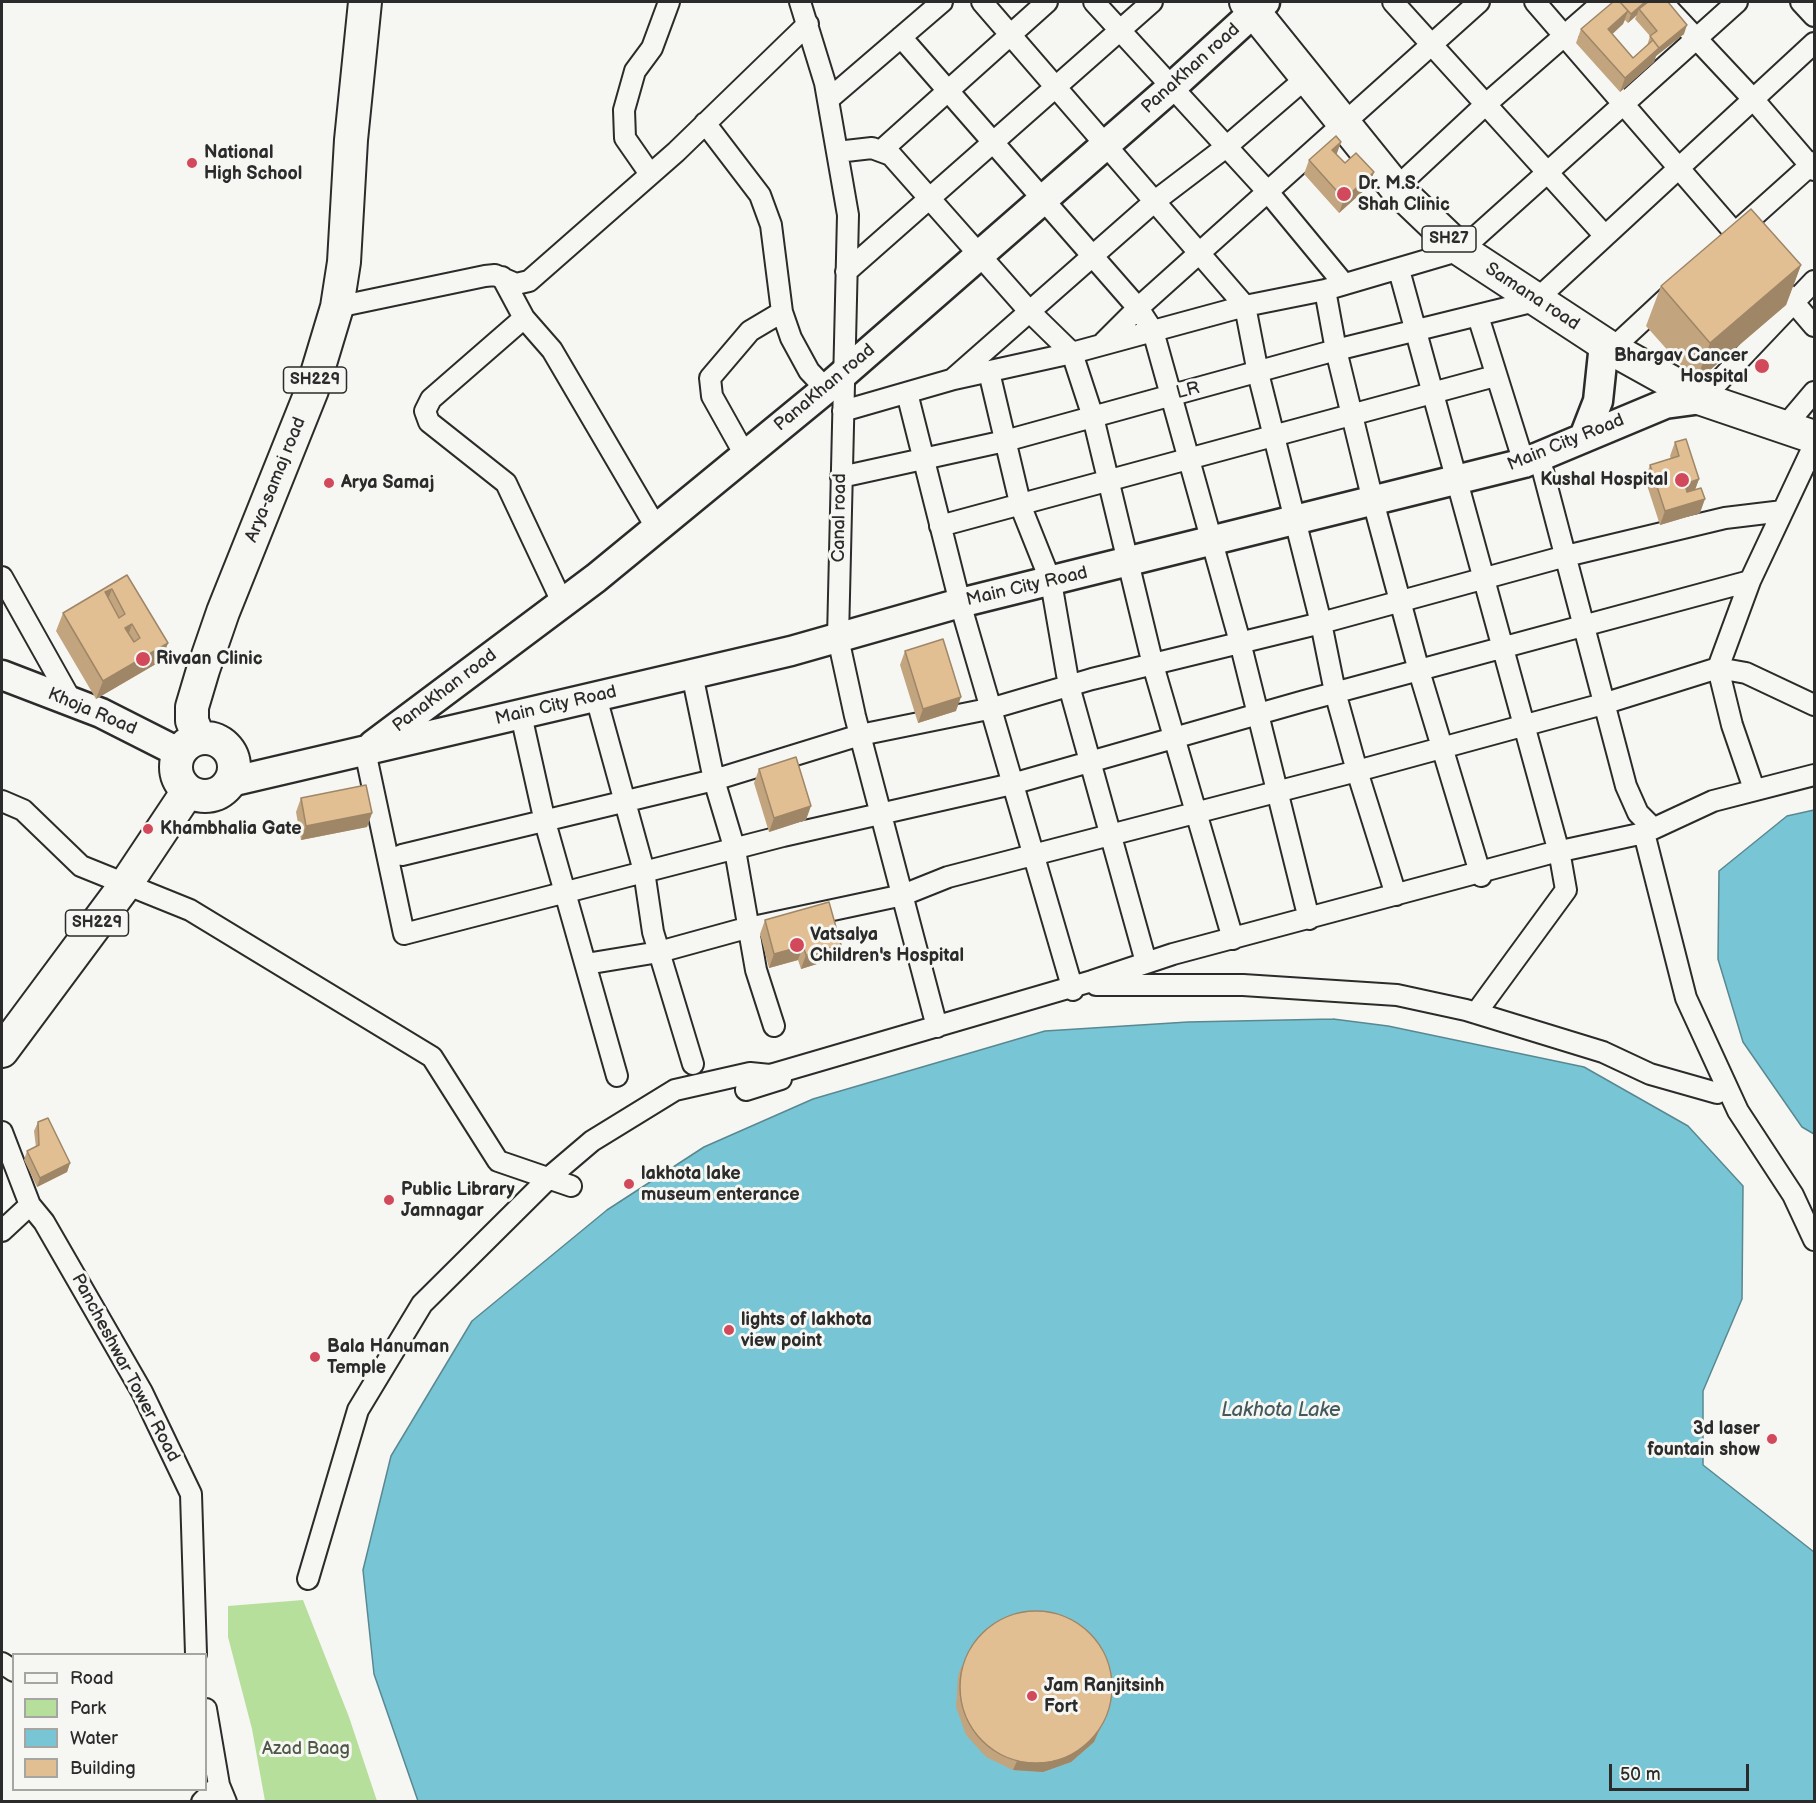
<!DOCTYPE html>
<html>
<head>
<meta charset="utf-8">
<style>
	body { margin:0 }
	#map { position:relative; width:1816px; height:1803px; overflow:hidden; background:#f6f6f2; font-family:"Balsamiq Sans",sans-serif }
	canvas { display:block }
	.frame { position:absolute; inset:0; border:3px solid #2b2b2b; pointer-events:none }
	.legend { position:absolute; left:12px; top:1653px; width:195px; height:138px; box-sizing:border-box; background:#f6f6f2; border:2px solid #a5a5a2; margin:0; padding:8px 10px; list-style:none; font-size:18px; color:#2b2b2b }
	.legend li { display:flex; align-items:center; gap:12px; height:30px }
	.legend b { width:30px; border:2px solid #a5a5a2 }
	.scale { position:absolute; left:1609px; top:1764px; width:140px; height:27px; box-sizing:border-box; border:3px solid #2b2b2b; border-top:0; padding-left:8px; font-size:18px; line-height:21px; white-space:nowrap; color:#2b2b2b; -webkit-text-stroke:4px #f6f6f2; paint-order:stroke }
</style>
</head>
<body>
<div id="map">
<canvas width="1816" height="1803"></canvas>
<div class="frame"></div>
<ul class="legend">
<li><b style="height:8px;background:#f6f6f2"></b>Road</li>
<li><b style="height:16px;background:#b6df9b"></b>Park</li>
<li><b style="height:16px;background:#78c6d5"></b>Water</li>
<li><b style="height:16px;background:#e2bf93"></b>Building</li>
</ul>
<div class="scale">50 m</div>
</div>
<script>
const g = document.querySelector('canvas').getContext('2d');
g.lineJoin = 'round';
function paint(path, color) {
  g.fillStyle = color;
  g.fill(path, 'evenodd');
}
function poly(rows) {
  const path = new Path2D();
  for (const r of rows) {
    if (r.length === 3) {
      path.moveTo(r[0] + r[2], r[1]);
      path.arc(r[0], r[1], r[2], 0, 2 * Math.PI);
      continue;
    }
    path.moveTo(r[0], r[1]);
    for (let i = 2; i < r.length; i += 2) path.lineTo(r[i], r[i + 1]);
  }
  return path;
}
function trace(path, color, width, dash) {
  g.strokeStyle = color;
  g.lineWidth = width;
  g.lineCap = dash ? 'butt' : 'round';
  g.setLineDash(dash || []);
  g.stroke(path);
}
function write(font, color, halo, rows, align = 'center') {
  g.font = font + ' "Balsamiq Sans",sans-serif';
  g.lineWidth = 6;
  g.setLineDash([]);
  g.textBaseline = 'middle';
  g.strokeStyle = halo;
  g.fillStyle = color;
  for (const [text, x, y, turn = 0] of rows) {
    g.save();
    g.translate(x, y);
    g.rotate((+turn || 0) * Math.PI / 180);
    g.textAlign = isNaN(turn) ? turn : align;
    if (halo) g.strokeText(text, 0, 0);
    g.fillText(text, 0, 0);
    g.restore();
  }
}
paint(poly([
	[303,1600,349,1717,377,1801,265,1801,252,1729,228,1637,228,1606]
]), '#b6df9b');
const water = poly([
	[1814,810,1814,1134,1802,1127,1743,1042,1718,959,1719,871,1787,816,1814,810],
	[1333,1019,1388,1026,1584,1067,1688,1126,1743,1186,1742,1299,1703,1391,1703,1465,1814,1552,1814,1801,418,1801,374,1674,363,1570,391,1456,472,1321,607,1210,704,1147,813,1099,1045,1031,1188,1022,1333,1019]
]);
paint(water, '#78c6d5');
trace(water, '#598891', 1.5);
const street = poly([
	[800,2,825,83,848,215,838,638,855,716,937,1027],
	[982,2,1245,306,1258,373,1321,623,1335,692,1357,771,1396,895],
	[1094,2,1268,192,1344,284],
	[1393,2,1605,236],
	[1535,2,1747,247],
	[1662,2,1753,99,1814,170],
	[1801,2,1814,16],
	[901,37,1138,308,1153,331,1240,642,1309,919],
	[829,99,942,2],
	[705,123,760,195,771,225,782,312,791,338,809,371,826,389],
	[883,149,1047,2],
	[837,152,872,148,891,155,1030,312,1072,353,1093,417,1153,665,1233,939],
	[650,174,625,138,624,110,635,71,652,48,669,2],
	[1396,188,1485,105,1603,2],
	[1736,232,1814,162],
	[1399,270,1560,856,1566,890,1476,1013],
	[846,272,1152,2],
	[502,277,524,318,552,350,657,529],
	[1772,277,1814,326],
	[1325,290,1336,350,1373,501,1419,671,1481,876],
	[337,307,485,276,495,275,516,284,529,281,676,152,808,24],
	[1478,316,1524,463],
	[524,318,431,399,425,411,429,422,506,483,562,602],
	[1104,342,1138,308,1479,2],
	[1612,349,1669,296],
	[989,372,1021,507,1051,582,1069,686,1146,962],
	[954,378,1155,201,1226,147,1306,78],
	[907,393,960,603,1073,990],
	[1702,399,1814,281],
	[843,411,954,379,1072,353,1245,306,1325,290,1461,250,1737,2],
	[1786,425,1814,392],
	[745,455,712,396,710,378,750,331,782,312],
	[1539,456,1626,786,1638,813,1653,828],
	[841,477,1005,441,1336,350,1535,301,1814,43],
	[940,526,1495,376],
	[2,577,72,702],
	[692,674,714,780,735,850,756,970,774,1026],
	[596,697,644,871,653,932,693,1064],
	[521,715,545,822,617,1076],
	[365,751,404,934,783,836,1012,784,1304,701,1750,581],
	[1754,789,1732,725,1718,668,1750,581,1814,445],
	[2,801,23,810,81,866,190,910,432,1057,498,1161,571,1186],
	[1644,833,1686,998,1738,1111,1793,1195,1814,1240],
	[402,855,714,780,860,735,993,708,1092,679,1321,623,1566,556,1725,518,1783,511],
	[586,964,659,952,739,930,903,895,948,877,1357,771,1603,704,1718,668,1746,673,1814,705],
	[1096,985,1243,985,1397,995,1466,1010,1603,1052,1650,1074,1717,1093],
	[746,1090,781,1079],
	[2,1132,30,1205,44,1222,142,1392,191,1494,196,1654],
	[2,1231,30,1205],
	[308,1579,358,1410,422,1304,552,1175,592,1141,675,1090,750,1073,770,1075,1092,981,1173,954,1547,854,1644,833,1713,801,1814,775],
	[2,1663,14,1671],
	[206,1709,219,1785,226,1802],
	[202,1802,219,1785]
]);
const secondary = poly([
	[1584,437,1598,401,1604,344],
	[2,675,101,713,180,753],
	[373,745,596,578,826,389,1173,86,1265,2],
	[230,782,791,651,960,603,1524,463,1665,404,1702,399]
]);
const primary = poly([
	[1246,2,1396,188,1461,250,1612,349,1702,399,1814,437],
	[205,767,29],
	[199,738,192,721,192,707,203,670,223,612,312,390,337,307,344,262,351,140,365,2],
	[2,1051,126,884,188,791]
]);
trace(street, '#2b2b2b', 24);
trace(secondary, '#2b2b2b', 33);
trace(primary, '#2b2b2b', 36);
trace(street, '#f6f6f2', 20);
trace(secondary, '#f6f6f2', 28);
trace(primary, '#f6f6f2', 32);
paint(poly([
	[1613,2,1668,2,1684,34,1656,56,1654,62,1620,92,1576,43,1581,29],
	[1637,15,1635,19,1650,36,1647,46,1633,58,1612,34,1623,24,1625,20,1628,23],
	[1341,142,1336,154,1345,163,1374,172,1369,186,1339,213,1304,174,1309,160],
	[1801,265,1786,305,1696,382,1646,326,1661,286],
	[1675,442,1699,479,1695,489,1700,513,1660,525,1645,479,1650,465,1671,459,1670,456],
	[127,575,168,643,161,661,96,699,56,631,63,613],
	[905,651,956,711,918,723,900,665],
	[759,769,806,820,769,832,754,783],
	[301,798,372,813,367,827,301,840,296,812],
	[765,920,841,945,836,958,801,969,798,960,769,968,760,934],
	[38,1122,70,1163,67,1172,37,1187,24,1160,27,1151,36,1147,34,1131],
	[961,1667,1110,1705,1094,1742,1071,1762,1043,1772,1013,1770,986,1757,966,1735,956,1707,958,1676]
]), '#c2a47e');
paint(poly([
	[1645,2,1652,2,1639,9,1637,15,1628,23,1631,14],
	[1628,11,1623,24,1603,43,1608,29],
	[1687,25,1684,34,1656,56,1654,62,1620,92,1625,78,1659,48],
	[1341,142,1336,156,1332,150],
	[1374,172,1369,186,1339,213,1344,199],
	[1801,265,1786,305,1696,382,1710,343],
	[1699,479,1694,493,1680,497,1685,484],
	[1705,499,1700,513,1660,525,1665,511],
	[112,589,105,607,105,592],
	[132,624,126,642,125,628],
	[168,643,161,661,96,699,103,681],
	[961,697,956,711,918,723,923,709],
	[811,806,806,820,769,832,774,818],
	[372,813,367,827,301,840,306,826],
	[841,945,836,958,801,969,806,955],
	[803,946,798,960,769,968,774,954],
	[70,1163,67,1172,37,1187,40,1178],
	[1110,1705,1094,1742,1071,1762,1043,1772,1013,1770,1017,1761]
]), '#9e8667');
const building = poly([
	[1613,2,1620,2,1628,11,1608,29,1633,58,1653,40,1659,48,1625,78,1581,29,1613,2],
	[1620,2,1645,2,1631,14,1620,2],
	[1648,2,1668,2,1687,25,1659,48,1650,36,1657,31,1639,9,1648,2],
	[1336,136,1341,142,1332,150,1345,163,1356,153,1374,172,1344,199,1309,160,1336,136],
	[1751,209,1801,265,1710,343,1661,286,1751,209],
	[1686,439,1699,479,1685,484,1687,492,1701,488,1705,499,1665,511,1650,465,1679,456,1675,442,1686,439],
	[127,575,168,643,103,681,63,613,127,575],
	[112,589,125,614,119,618,105,592,112,589],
	[132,624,140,638,134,642,125,628,132,624],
	[943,639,961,697,923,709,905,651,943,639],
	[796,757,811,806,774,818,759,769,796,757],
	[366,785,372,813,306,826,301,798,366,785],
	[829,902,841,945,806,955,803,946,774,954,765,920,829,902],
	[48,1118,70,1163,40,1178,27,1151,39,1145,38,1122,48,1118],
	[1036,1687,76]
]);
paint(building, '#e2bf93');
trace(building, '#9e8667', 1.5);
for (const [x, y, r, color] of [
	[192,163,6,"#d1495b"],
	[1344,194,8,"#d1495b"],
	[1762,366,8,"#d1495b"],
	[1682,480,8,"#d1495b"],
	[329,483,6,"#d1495b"],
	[143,659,8,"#d1495b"],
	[148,829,6,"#d1495b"],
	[797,945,8,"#d1495b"],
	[629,1184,6,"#d1495b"],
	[389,1200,6,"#d1495b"],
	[729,1330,6,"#d1495b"],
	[315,1357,6,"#d1495b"],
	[1772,1439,6,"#d1495b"],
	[1032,1696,6,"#d1495b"]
]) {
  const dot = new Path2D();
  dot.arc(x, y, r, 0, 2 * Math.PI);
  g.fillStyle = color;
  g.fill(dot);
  trace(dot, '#f6f6f2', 2);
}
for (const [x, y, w] of [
	[1449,239,54],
	[315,380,63],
	[97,923,63]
]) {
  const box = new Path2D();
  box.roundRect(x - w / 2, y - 13, w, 26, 4.5);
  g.fillStyle = '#f6f6f2';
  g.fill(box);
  trace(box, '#2b2b2b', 1.5);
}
write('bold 16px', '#2b2b2b', null, [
	["SH27",1449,239],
	["SH229",315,380],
	["SH229",97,923]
]);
write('18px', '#2b2b2b', '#f6f6f2', [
	["PanaKhan road",1191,69,-42],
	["Samana road",1532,297,33],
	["PanaKhan road",825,388,-40],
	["LR",1188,391,-14],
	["Main City Road",1566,443,-22],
	["Arya-samaj road",276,480,-68],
	["Canal road",840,518,-89],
	["Main City Road",1027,587,-13],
	["PanaKhan road",445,691,-37],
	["Main City Road",556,706,-13],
	["Khoja Road",92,712,23],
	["Pancheshwar Tower Road",125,1368,62]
]);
write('bold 18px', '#2b2b2b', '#f6f6f2', [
	["National",204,153],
	["High School",204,174],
	["Dr. M.S.",1358,184],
	["Shah Clinic",1358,205],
	["Bhargav Cancer",1748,356,"right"],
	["Hospital",1748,377,"right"],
	["Kushal Hospital",1668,480,"right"],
	["Arya Samaj",341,483],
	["Rivaan Clinic",156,659],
	["Khambhalia Gate",160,829],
	["Vatsalya",810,935],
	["Children's Hospital",810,956],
	["lakhota lake",641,1174],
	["museum enterance",641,1195],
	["Public Library",401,1190],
	["Jamnagar",401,1211],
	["lights of lakhota",741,1320],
	["view point",741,1341],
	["Bala Hanuman",327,1347],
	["Temple",327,1368],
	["3d laser",1760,1429,"right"],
	["fountain show",1760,1450,"right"],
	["Jam Ranjitsinh",1044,1686],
	["Fort",1044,1707]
], 'left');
write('18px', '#4e5847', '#f6f6f2', [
	["Azad Baag",306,1749]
]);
write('italic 20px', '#425a5e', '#f6f6f2', [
	["Lakhota Lake",1281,1411]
]);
</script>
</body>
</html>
